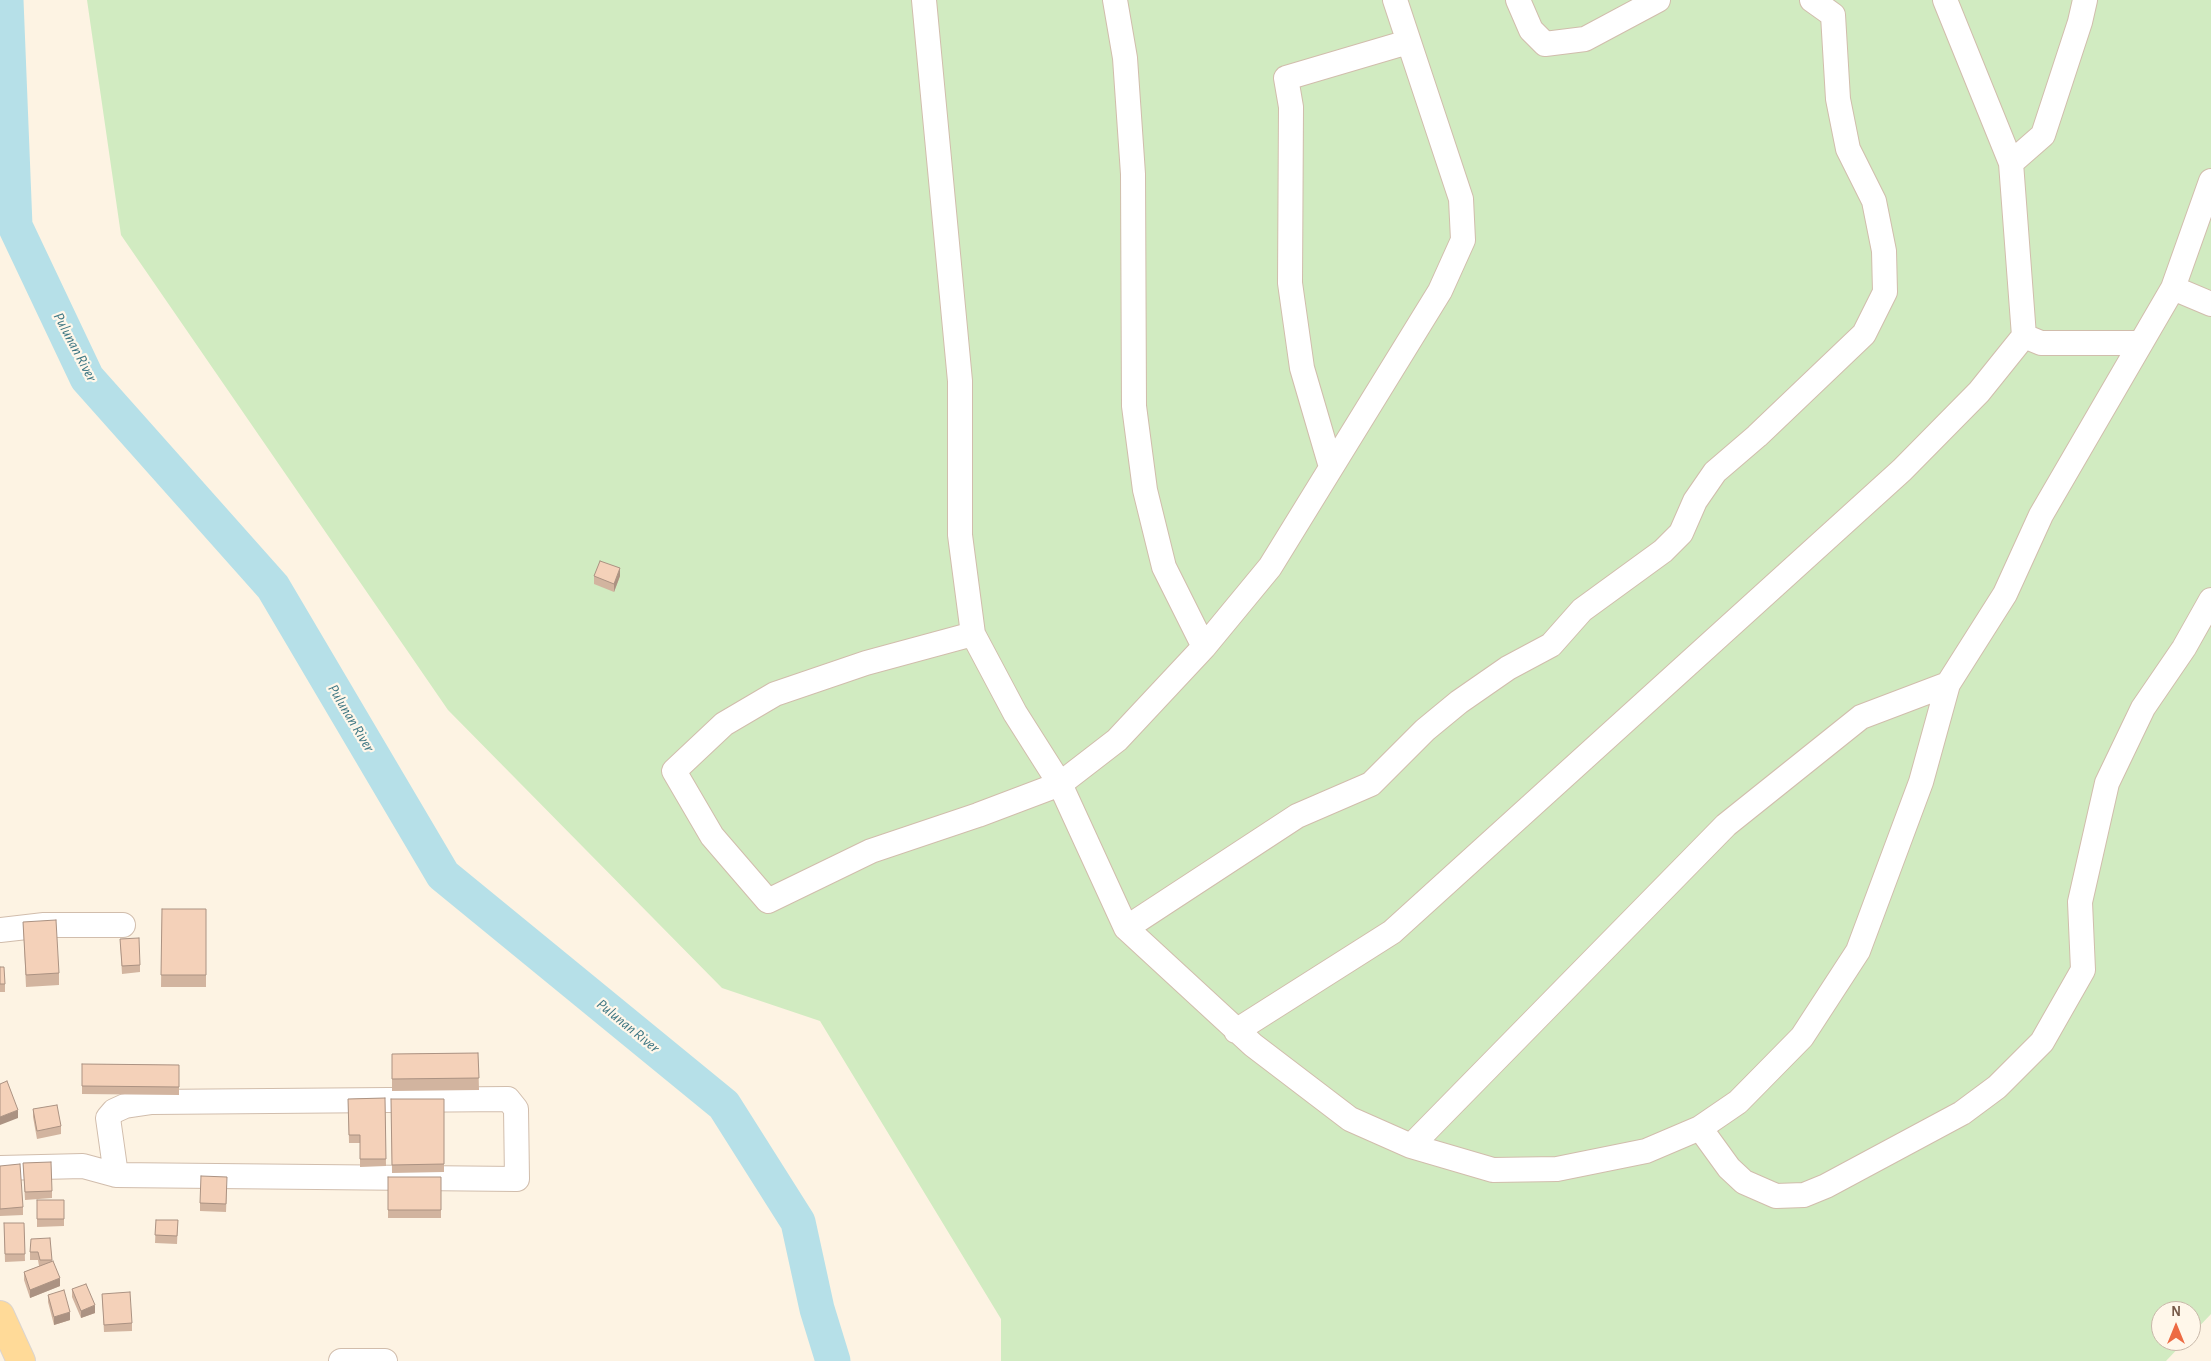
<!DOCTYPE html>
<html>
<head>
<meta charset="utf-8">
<style>
	body { margin:0 }
	#map { position:relative; width:2211px; height:1361px; overflow:hidden; background:#fdf3e3; font-family:"Alegreya Sans",sans-serif }
	canvas { display:block }
	.north { position:absolute; left:2151px; top:1301px; width:50px; height:50px; box-sizing:border-box; background:#fff7ea; border:1px solid #c8b8a9; border-radius:50%; rotate:0deg; font-size:14px; font-weight:700; line-height:20px; text-align:center; color:#765948 }
	.north::after { content:''; display:block; margin:auto; width:18px; height:22px; background:#ed6b43; clip-path:polygon(50% 0,100% 100%,50% 72%,0 100%) }
</style>
</head>
<body>
<div id="map">
<canvas width="2211" height="1361"></canvas>
<div class="north">N</div>
</div>
<script>
const g = document.querySelector('canvas').getContext('2d');
g.lineJoin = 'round';
function paint(path, color) {
  g.fillStyle = color;
  g.fill(path, 'evenodd');
}
function poly(rows) {
  const path = new Path2D();
  for (const r of rows) {
    path.moveTo(r[0], r[1]);
    for (let i = 2; i < r.length; i += 2) path.lineTo(r[i], r[i + 1]);
  }
  return path;
}
function trace(path, color, width, dash) {
  g.strokeStyle = color;
  g.lineWidth = width;
  g.lineCap = dash ? 'butt' : 'round';
  g.setLineDash(dash || []);
  g.stroke(path);
}
function write(font, color, halo, rows, align = 'center') {
  g.font = font + ' "Alegreya Sans",sans-serif';
  g.lineWidth = 4.5;
  g.setLineDash([]);
  g.textBaseline = 'middle';
  g.strokeStyle = halo;
  g.fillStyle = color;
  for (const [text, x, y, turn = 0] of rows) {
    g.save();
    g.translate(x, y);
    g.rotate((+turn || 0) * Math.PI / 180);
    g.textAlign = isNaN(turn) ? turn : align;
    if (halo) g.strokeText(text, 0, 0);
    g.fillText(text, 0, 0);
    g.restore();
  }
}
paint(poly([
	[87,0,2211,0,2211,1314,2191,1335,2191,1311,2161,1311,2161,1341,2185,1341,2166,1361,1001,1361,1001,1319,820,1021,722,988,448,710,121,235]
]), '#d1ebc1');
trace(poly([
	[6,0,15,226,87,378,273,587,443,875,724,1105,798,1222,817,1309,833,1361]
]), '#b6e0e8', 35);
const minor = poly([
	[924,0,960,381,960,535,973,634,1015,713,1060,784,1126,928,1253,1045,1350,1119,1411,1146,1493,1170,1557,1169,1646,1151,1700,1128,1738,1102,1802,1037,1858,951,1921,782,1948,684,2005,594,2041,515,2173,288,2211,181],
	[1115,0,1125,58,1133,174,1134,406,1145,490,1164,567,1204,647],
	[1518,0,1531,30,1545,44,1585,39,1658,0],
	[2011,163,2043,135,2080,22,2085,0],
	[2173,288,2211,304],
	[2024,336,2041,343,2141,343],
	[1331,467,1302,368,1290,283,1291,107,1286,78,1408,42],
	[973,634,866,663,775,694,724,724,674,771,712,836,768,901,871,851,978,815,1060,784,1117,740,1204,647,1270,567,1440,291,1463,240,1461,199,1395,0],
	[1126,928,1297,816,1371,784,1425,730,1459,702,1508,668,1551,645,1582,610,1663,551,1681,533,1695,501,1715,472,1757,436,1864,334,1885,292,1884,251,1874,201,1848,149,1838,99,1833,15,1812,0],
	[0,930,44,925,123,925],
	[1236,1031,1392,932,1902,470,1979,392,2024,336,2011,163,1945,0],
	[1700,1128,1729,1168,1744,1182,1776,1196,1804,1195,1826,1186,1962,1113,1997,1087,2042,1042,2083,970,2080,902,2107,783,2143,708,2184,648,2211,600],
	[1411,1146,1726,825,1861,717,1948,684],
	[0,1168,83,1166,116,1175,517,1179,516,1109,508,1099,152,1102,125,1106,114,1111,108,1118,116,1175],
	[341,1361,385,1361]
]);
const major = poly([
	[0,1315,21,1361]
]);
trace(minor, '#d1bdac', 26);
trace(major, '#dbd4cf', 30);
trace(minor, '#fff', 24);
trace(major, '#ffda98', 28);
paint(poly([
	[594,576,620,576,614,592,594,584],
	[162,909,206,909,206,987,161,987],
	[23,922,59,973,59,985,26,987],
	[120,939,140,965,140,972,122,974],
	[0,967,5,984,5,992,0,992],
	[478,1053,479,1090,392,1091,392,1054],
	[82,1064,179,1065,179,1095,82,1094],
	[385,1098,386,1166,360,1167,360,1143,349,1143,348,1099],
	[391,1099,444,1099,444,1172,392,1173],
	[33,1109,61,1126,61,1134,37,1139,33,1117],
	[23,1163,52,1191,52,1198,25,1200],
	[0,1166,23,1207,23,1215,0,1216],
	[388,1177,441,1177,441,1218,388,1218],
	[227,1185,226,1212,200,1211,200,1203],
	[37,1200,64,1200,64,1226,37,1227],
	[156,1220,178,1220,177,1244,155,1243],
	[4,1223,24,1223,25,1261,5,1262],
	[50,1238,52,1262,60,1286,30,1298,24,1280,24,1272,39,1266,38,1260,30,1260,30,1252],
	[72,1289,95,1313,81,1318,72,1297],
	[102,1294,132,1323,132,1331,104,1332],
	[48,1295,70,1320,54,1325,48,1302]
]), '#d2b49f');
paint(poly([
	[620,568,620,576,614,592,614,584],
	[18,1110,18,1118,0,1125,0,1117],
	[60,1278,60,1286,30,1298,30,1290],
	[95,1305,95,1313,81,1318,81,1311],
	[70,1312,70,1320,54,1325,54,1317]
]), '#ab9282');
const building = poly([
	[600,561,620,568,614,584,594,576,600,561],
	[162,909,206,909,206,975,161,975,162,909],
	[56,920,59,973,26,975,23,922,56,920],
	[139,938,140,965,122,966,120,939,139,938],
	[0,967,4,967,5,984,0,984,0,967],
	[478,1053,479,1078,392,1079,392,1054,478,1053],
	[82,1064,179,1065,179,1087,82,1086,82,1064],
	[7,1081,18,1110,0,1117,0,1084,7,1081],
	[385,1098,386,1159,360,1159,360,1135,349,1135,348,1099,385,1098],
	[391,1099,444,1099,444,1164,392,1165,391,1099],
	[57,1105,61,1126,37,1131,33,1109,57,1105],
	[51,1162,52,1191,25,1192,23,1163,51,1162],
	[20,1164,23,1207,0,1209,0,1166,20,1164],
	[201,1176,227,1177,226,1204,200,1203,201,1176],
	[388,1177,441,1177,441,1210,388,1210,388,1177],
	[37,1200,64,1200,64,1219,37,1219,37,1200],
	[156,1220,178,1220,177,1236,155,1235,156,1220],
	[4,1223,24,1223,25,1254,5,1254,4,1223],
	[50,1238,52,1260,40,1260,38,1252,30,1252,31,1239,50,1238],
	[53,1261,60,1278,30,1290,24,1272,53,1261],
	[86,1284,95,1305,81,1311,72,1289,86,1284],
	[64,1290,70,1312,54,1317,48,1295,64,1290],
	[130,1292,132,1323,104,1325,102,1294,130,1292]
]);
paint(building, '#f4d1b9');
trace(building, '#ab9282', 1);
write('italic 15px', '#3e7783', '#fff7ea', [
	["Pulunan River",75,347,62],
	["Pulunan River",351,718,59],
	["Pulunan River",628,1026,39]
]);
</script>
</body>
</html>
